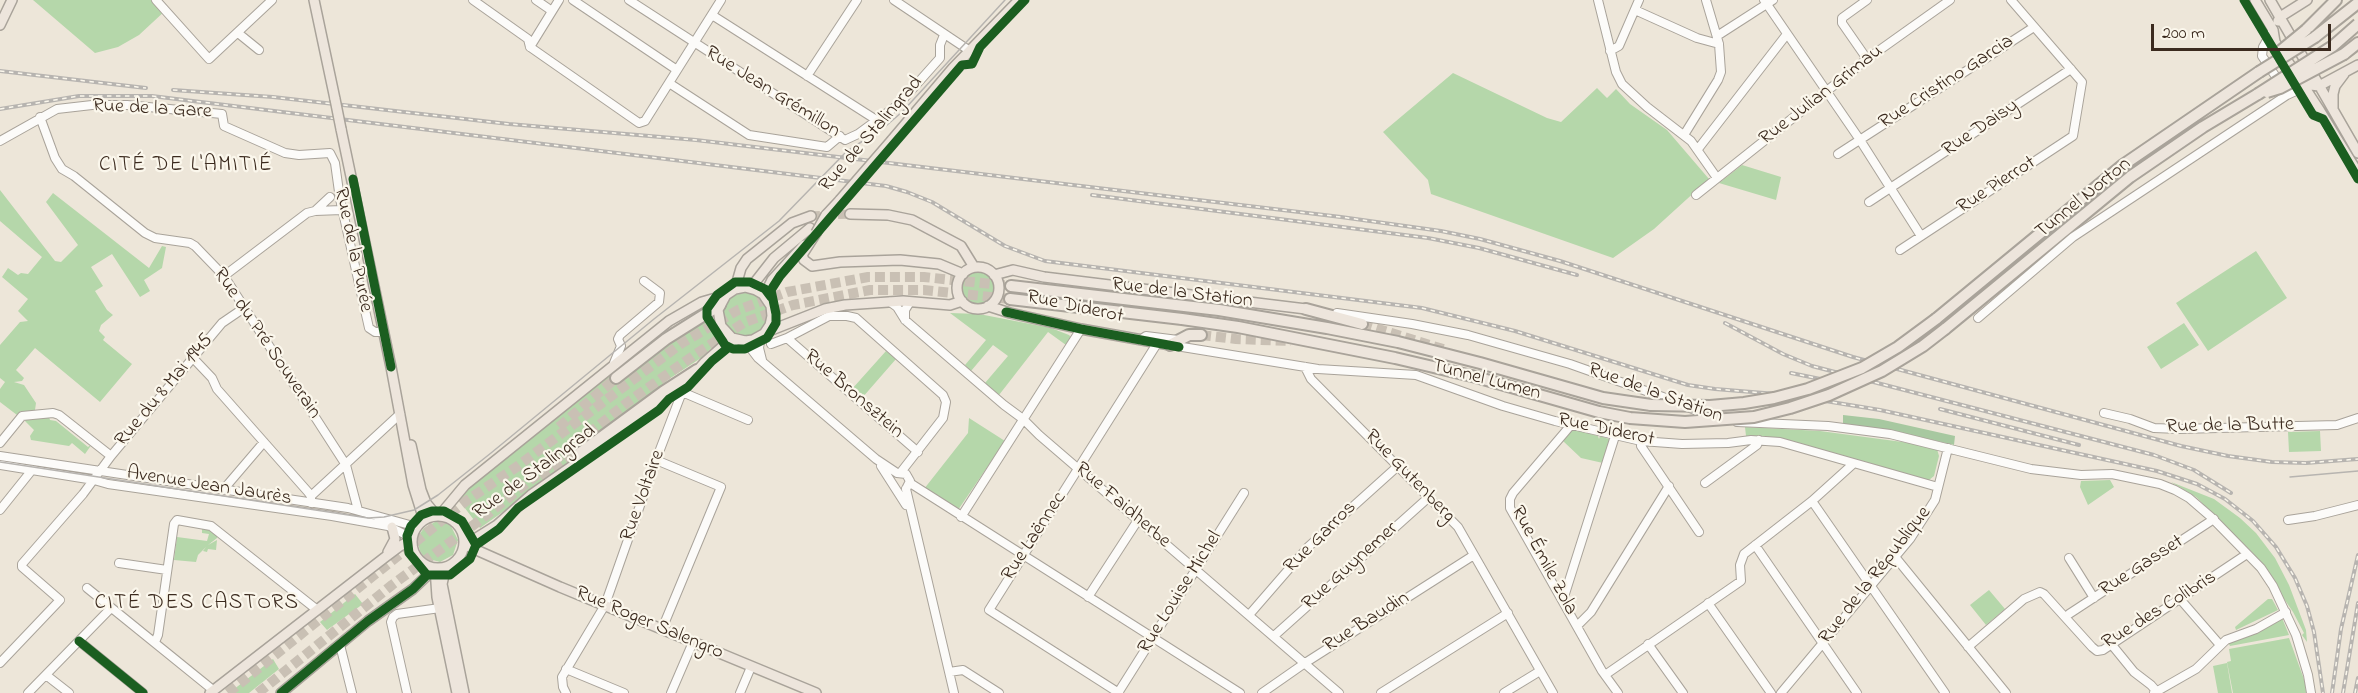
<!DOCTYPE html>
<html>
<head>
<meta charset="utf-8">
<style>
	body { margin:0 }
	#map { position:relative; width:2358px; height:693px; overflow:hidden; background:#ede6d9; font-family:"Indie Flower",sans-serif }
	canvas { display:block }
	.scale { position:absolute; left:2151px; top:24px; width:180px; height:27px; box-sizing:border-box; border:3px solid #3b2a1e; border-top:0; padding-left:8px; font-size:18px; line-height:21px; white-space:nowrap; color:#3b2a1e; -webkit-text-stroke:4px #fbf7ec; paint-order:stroke }
</style>
</head>
<body>
<div id="map">
<canvas width="2358" height="693"></canvas>
<div class="scale">200 m</div>
</div>
<script>
const g = document.querySelector('canvas').getContext('2d');
g.lineJoin = 'round';
function paint(path, color) {
  g.fillStyle = color;
  g.fill(path, 'evenodd');
}
function poly(rows) {
  const path = new Path2D();
  for (const r of rows) {
    if (r.length === 3) {
      path.moveTo(r[0] + r[2], r[1]);
      path.arc(r[0], r[1], r[2], 0, 2 * Math.PI);
      continue;
    }
    path.moveTo(r[0], r[1]);
    for (let i = 2; i < r.length; i += 2) path.lineTo(r[i], r[i + 1]);
  }
  return path;
}
function trace(path, color, width, dash) {
  g.strokeStyle = color;
  g.lineWidth = width;
  g.lineCap = dash ? 'butt' : 'round';
  g.setLineDash(dash || []);
  g.stroke(path);
}
function write(font, color, halo, rows, align = 'center') {
  g.font = font + ' "Indie Flower",sans-serif';
  g.lineWidth = 4.5;
  g.setLineDash([]);
  g.textBaseline = 'middle';
  g.strokeStyle = halo;
  g.fillStyle = color;
  for (const [text, x, y, turn = 0] of rows) {
    g.save();
    g.translate(x, y);
    g.rotate((+turn || 0) * Math.PI / 180);
    g.textAlign = isNaN(turn) ? turn : align;
    if (halo) g.strokeText(text, 0, 0);
    g.fillText(text, 0, 0);
    g.restore();
  }
}
paint(poly([
	[33,0,155,0,166,10,139,35,118,47,95,53],
	[1453,73,1547,118,1561,122,1597,88,1607,98,1616,89,1630,104,1667,130,1709,179,1654,229,1613,258,1431,194,1428,180,1383,132],
	[1742,165,1781,177,1776,200,1719,183],
	[0,190,55,261,61,262,78,245,46,202,53,193,149,268,162,246,166,247,162,268,144,280,150,291,140,297,112,254,91,267,103,286,95,291,107,310,113,315,101,325,99,331,105,337,103,340,132,364,100,402,35,348,16,370,24,378,22,381,14,382,24,385,36,403,35,410,24,413,21,411,17,415,0,402,0,389,5,382,0,378,0,345,20,322,28,321,18,311,28,299,2,277,8,268,18,275,21,273,28,274,42,257,0,221],
	[2256,251,2287,298,2208,351,2176,303],
	[978,288,16],
	[745,315,22],
	[950,313,979,314,1051,328,1069,335,1071,337,1066,345,1048,332,999,395,985,383,1008,356,993,345,971,371,965,365,986,340],
	[706,319,719,341,701,358,669,379,616,421,581,457,480,528,458,499,467,488,610,373,617,382,677,337],
	[2184,323,2199,345,2161,369,2147,347],
	[886,351,896,359,862,398,852,389],
	[49,417,50,420,56,421,88,447,92,444,85,454,72,443,69,446,31,440,30,436,34,430,25,421,27,418],
	[969,418,1005,441,958,510,924,489,968,433],
	[1745,427,1820,431,1910,443,1937,449,1939,456,1934,476,1929,480,1781,439,1746,436],
	[1576,430,1598,436,1599,439,1600,436,1609,439,1610,441,1603,463,1581,458,1563,441,1571,431],
	[2320,431,2321,451,2289,452,2288,432],
	[2110,480,2114,487,2088,505,2080,487,2081,481],
	[2171,482,2214,499,2240,518,2256,533,2275,558,2289,585,2306,630,2307,642,2302,635,2304,633,2293,612,2253,553,2196,497],
	[435,522,443,522,451,526,458,540,453,555,440,562,425,558,420,551,418,543,419,535,424,528],
	[202,527,210,529,217,534,217,538,208,545,217,540,216,550,208,549,207,552,203,551,206,547,198,555,196,562,174,560,177,537,207,541,209,534,202,533],
	[1989,590,2005,609,1986,625,1970,605],
	[355,594,363,604,327,630,320,622],
	[2268,599,2272,599,2278,610,2236,630,2235,627],
	[2282,618,2289,635,2230,646,2228,642],
	[2289,638,2305,682,2306,693,2233,693,2227,662,2231,661,2229,649],
	[273,659,279,669,249,693,229,693],
	[2227,663,2232,693,2218,693,2213,666]
]), '#b5d7aa');
paint(poly([
	[1843,415,1879,419,1955,436,1954,445,1890,430,1843,424]
]), '#a7c8a0');
trace(poly([
	[811,216,850,214]
]), '#c9c0b4', 9, [9, 4.5]);
trace(poly([
	[1362,324,1446,350],
	[1201,335,1236,339,1291,341],
	[559,427,616,378],
	[542,479,580,453],
	[228,693,466,501,518,466,682,343,738,310,787,292,868,277,924,277,1011,286],
	[258,693,392,585,479,521,628,402,693,356,745,322,793,305,870,290,924,290,1010,299]
]), '#c9c0b4', 10, [10, 5]);
const minor = poly([
	[156,0,209,59,272,0],
	[473,0,528,39,530,47],
	[536,0,552,11],
	[573,0,677,70],
	[629,0,845,140,858,134,899,104,940,58,940,45,944,35],
	[894,0,970,51],
	[1598,0,1616,72,1622,84,1647,107,1691,141,1717,178],
	[1764,0,1860,140,1921,236],
	[1867,0,1842,18,1842,23,1867,59],
	[1635,10,1697,38,1719,44],
	[712,15,878,121],
	[2273,30,2263,47,2262,56,2280,83],
	[238,33,259,50],
	[1717,36,1773,0],
	[530,47,639,123,645,121,721,0],
	[530,47,559,0],
	[1610,51,1619,46,1639,0],
	[807,76,857,0],
	[669,83,749,135,827,147,840,136],
	[40,117,55,158,62,169,74,176,145,233,155,238,190,243,195,246,224,276,346,465,358,510],
	[1684,135,1718,80,1721,72,1719,44,1706,0],
	[0,141,57,109,92,105,127,105,222,114,224,126,285,153,299,155,330,153,335,163,340,199,369,328,375,332,384,332],
	[1698,149,1787,34],
	[1838,154,2034,27],
	[1696,195,1867,59,1950,0],
	[1869,202,2071,69],
	[315,211,330,197],
	[1900,250,2073,136,2082,82,2011,0],
	[224,276,307,213,315,211,342,210],
	[890,302,897,307,905,320,1004,405,1023,419,1039,435,1339,693],
	[1337,313,1412,324,1468,335,1570,364,1663,397,1714,418],
	[1978,318,2073,237,2287,95,2309,85],
	[905,320,905,310,910,302],
	[761,336,759,348,762,360],
	[787,338,918,452],
	[1140,340,1146,336,1178,340],
	[745,341,758,358,876,459,897,473,906,474,910,481,906,489],
	[771,344,787,338,829,316,847,316,856,318,943,395,946,402,943,418,901,472],
	[1170,345,1318,369,1416,375,1503,406,1555,421,1641,441,1682,444,1728,443,1751,440,1780,442,1938,487],
	[193,358,212,378,217,389,308,492,311,496,311,503],
	[614,363,621,346,618,339,620,335,659,302,660,293,644,281],
	[1305,367,1311,379,1458,527,1553,693],
	[682,392,748,420],
	[2104,413,2130,419,2154,428,2179,429,2337,425,2358,418],
	[1737,422,1828,426,1890,434,2031,469,2081,475,2112,474,2160,484,2175,490,2189,498,2211,517,2261,568,2273,586,2296,635,2308,675,2311,693],
	[1571,425,1513,493,1510,499,1510,508,1602,671,1618,693],
	[1641,441,1641,446,1699,532],
	[0,443,22,416,53,413,59,415,111,456],
	[0,456,348,508,417,527],
	[656,460,721,487,662,629],
	[0,465,94,480,108,484,332,516,388,526,412,538],
	[881,466,906,505],
	[910,483,1240,693],
	[1705,483,1757,445,1759,440],
	[906,489,954,693],
	[223,490,264,442],
	[311,496,400,414],
	[1812,501,1945,693],
	[0,510,32,470],
	[961,517,1081,329],
	[2288,520,2315,516,2358,505],
	[1755,545,1857,693],
	[1896,558,2006,693],
	[2069,558,2094,598],
	[119,563,167,570],
	[87,588,213,690],
	[1088,597,1138,520],
	[2180,599,2220,645],
	[1563,600,1615,436],
	[1708,603,1771,693],
	[2069,614,2214,519],
	[1249,615,1308,547,1398,466],
	[1577,626,1591,612,1669,486],
	[1274,636,1429,497],
	[79,641,143,693],
	[155,642,158,635,174,524,177,520,211,526,316,609],
	[1648,644,1683,693],
	[340,645,352,693],
	[2112,645,2134,672,2151,685,2158,693],
	[1968,647,2024,599,2040,592,2044,594,2092,647,2097,651,2103,650,2247,554],
	[0,663,60,600,22,567,22,564,83,494,111,456,222,323,244,308],
	[566,669,624,693],
	[949,672,963,670,999,693],
	[46,675,69,693],
	[1605,675,1741,581,1740,565,1744,554,1812,501,1853,464],
	[28,693,111,608],
	[407,693,391,622,393,617,397,614,440,608],
	[566,693,563,687,562,677,605,605,656,460,682,392,681,387],
	[671,693,693,642],
	[740,693,751,667],
	[1118,693,1244,493],
	[1119,693,989,610,1158,342],
	[1262,693,1305,663,1474,555],
	[1381,693,1508,613],
	[1504,693,1540,671],
	[1781,693,1910,539,1935,500,1948,448],
	[2154,693,2196,669,2226,640,2256,629,2286,612]
]);
const major = poly([
	[314,0,335,99],
	[2255,0,2273,30,2275,42,2320,111,2358,173],
	[2270,0,2358,153],
	[2278,21,2280,17,2307,0],
	[0,25,12,0],
	[2301,71,2311,85,2319,86,2358,65],
	[2333,108,2333,94,2335,86,2344,74],
	[341,129,391,367,413,485,424,520],
	[892,140,953,68,1019,0],
	[850,214,888,215,912,220,961,246,974,267],
	[826,215,840,200],
	[816,233,802,255,804,260,812,266,840,262,900,260,939,264,963,274],
	[978,288,21],
	[994,275,1013,270,1044,277,1306,309],
	[748,287,756,281,774,258,810,228],
	[735,289,741,268,747,259,792,223,811,216],
	[768,301,768,288,772,280,804,245],
	[988,306,1010,313,1081,329,1170,345],
	[764,334,770,325,772,316,771,306,763,294,756,290,745,287,735,289,726,295,718,310,721,326,732,338,745,341,753,340,769,331,825,309,845,305,903,301,950,305,962,301],
	[411,445,421,490,426,503,436,515],
	[440,515,465,485,669,321,702,302,726,295],
	[438,542,26],
	[465,545,560,587,816,693],
	[465,545,497,525,531,495,647,414,690,379,705,362,722,347,737,340],
	[388,552,395,539,392,527],
	[446,567,442,584,464,693],
	[435,568,437,597,457,693],
	[210,693,384,558,400,546,412,540],
	[281,693,368,621,413,589,435,568]
]);
const highway = poly([
	[2306,30,2336,0],
	[2315,37,2358,3],
	[2344,54,2358,43],
	[1011,286,1219,310,1327,328,1398,342,1480,363,1603,398,1651,405],
	[1010,299,1182,319],
	[1306,309,1362,324],
	[1936,319,2123,165,2259,72],
	[1945,329,2130,177,2203,127,2258,94],
	[1170,345,1189,335,1201,335],
	[616,378,666,339,720,305],
	[580,453,663,392,697,370]
]);
trace(minor, '#a9a39a', 10);
trace(major, '#a9a39a', 12);
trace(highway, '#a9a39a', 14);
trace(minor, '#fcfbf9', 8);
trace(major, '#ede5dc', 9);
trace(highway, '#ede5dc', 10);
trace(poly([
	[0,462,368,518,384,517,414,510,438,495,491,453,654,319,779,221,846,152,887,125,902,112,1005,0],
	[2290,477,2358,471]
]), '#b7b4b0', 1.5);
const rail = poly([
	[0,71,146,88],
	[173,90,273,97,509,124,696,140,1341,217,1441,231,1480,239,1560,261,1853,357,2181,446,2228,456,2272,462,2306,463,2358,459],
	[0,109,79,96,152,96,886,186,907,192,932,202,1005,246,1045,261,1422,308,1515,331,1688,385,1715,389,1789,395,1880,410,2157,471,2197,484,2225,499,2253,521,2276,547,2295,578,2307,606,2314,632,2323,693],
	[1092,195,1428,238,1479,248,1577,275],
	[1725,323,1783,354,1812,366,2154,455,2194,470,2231,493],
	[1791,373,1835,382],
	[1940,409,2079,445],
	[2332,693,2341,629,2358,555],
	[2343,693,2358,603],
	[2355,693,2358,678]
]);
trace(rail, '#b7b4b0', 4);
trace(rail, '#fbf7ec', 1.5, [4.5]);
const majorBridge = poly([
	[335,99,341,129],
	[840,200,892,140],
	[816,233,826,215]
]);
const highwayBridge = poly([
	[2278,53,2306,30],
	[2259,72,2315,37],
	[2267,92,2280,88,2344,54],
	[2258,94,2333,46,2358,24],
	[1182,319,1238,327,1395,358,1476,377,1599,412,1630,418,1685,422,1754,417,1790,408,1829,395,1882,371,1923,346,1945,329],
	[1651,405,1710,406,1744,403,1774,398,1808,389,1862,368,1898,347,1936,319]
]);
trace(majorBridge, '#a9a39a', 12, []);
trace(highwayBridge, '#a9a39a', 14, []);
trace(majorBridge, '#ede5dc', 9);
trace(highwayBridge, '#ede5dc', 10);
trace(poly([
	[2244,0,2313,115,2323,119,2358,179],
	[353,179,391,367],
	[771,297,765,289,750,282,735,282,717,295,707,309,707,317,725,345,733,349,745,349,767,338,776,323,776,314,771,290,780,276,962,65,972,64,980,47,1025,0],
	[1006,312,1081,329,1179,347],
	[476,545,462,521,444,511,432,511,421,515,411,526,407,536,409,553,427,575,450,575,470,559,476,545,499,529,518,508,659,410,669,399,688,387,712,361,729,347],
	[79,641,143,693],
	[281,693,368,621,413,589,427,575]
]), '#1b5e20', 9);
write('20px', '#3b2a1e', '#fbf7ec', [
	["Rue Cristino Garcia",1947,83,-33],
	["Rue Jean Grémillon",772,93,32],
	["Rue Julian Grimau",1822,96,-38],
	["Rue de la Gare",152,110,3],
	["Rue Daisy",1981,129,-34],
	["Rue de Stalingrad",872,135,-49],
	["Rue Pierrot",1997,186,-33],
	["Tunnel Norton",2084,199,-39],
	["Rue de la Purée",352,250,78],
	["Rue de la Station",1182,294,7],
	["Rue Diderot",1075,308,12],
	["Rue du Pré Souverain",266,344,56],
	["Tunnel Lumen",1486,381,15],
	["Rue du 8 Mai 1945",165,391,-50],
	["Rue de la Station",1655,394,20],
	["Rue Bronsztein",853,395,41],
	["Rue de la Butte",2230,427,-1],
	["Rue Diderot",1606,431,12],
	["Rue de Stalingrad",535,473,-36],
	["Rue Gutenberg",1409,477,46],
	["Avenue Jean Jaurès",209,487,9],
	["Rue Voltaire",644,496,-70],
	["Rue Faidherbe",1122,506,41],
	["Rue Laënnec",1035,537,-57],
	["Rue Garros",1321,538,-45],
	["Rue Émile Zola",1543,561,62],
	["Rue Guynemer",1351,567,-42],
	["Rue Gasset",2142,567,-33],
	["Rue de la République",1876,576,-52],
	["Rue Louise Michel",1181,593,-58],
	["Rue des Colibris",2160,611,-32],
	["Rue Baudin",1367,623,-32],
	["Rue Roger Salengro",649,624,23]
]);
g.letterSpacing = '1.5px';
write('21px', '#3b2a1e', '#fbf7ec', [
	["CITÉ DE L'AMITIÉ",186,167],
	["CITÉ DES CASTORS",197,605]
]);
g.letterSpacing = '0px';
</script>
</body>
</html>
